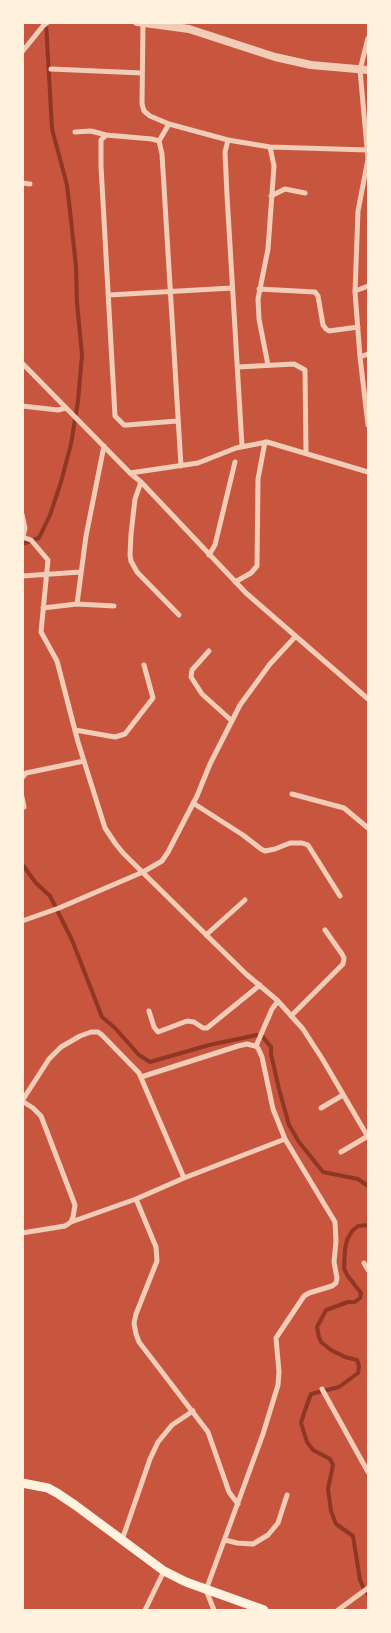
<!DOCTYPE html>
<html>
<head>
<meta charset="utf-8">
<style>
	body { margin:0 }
	#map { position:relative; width:391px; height:1633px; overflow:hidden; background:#c8553d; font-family:Montserrat,sans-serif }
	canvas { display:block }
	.frame { position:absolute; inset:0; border:24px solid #fff3e0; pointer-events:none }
</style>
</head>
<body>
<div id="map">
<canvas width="391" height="1633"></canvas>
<div class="frame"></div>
</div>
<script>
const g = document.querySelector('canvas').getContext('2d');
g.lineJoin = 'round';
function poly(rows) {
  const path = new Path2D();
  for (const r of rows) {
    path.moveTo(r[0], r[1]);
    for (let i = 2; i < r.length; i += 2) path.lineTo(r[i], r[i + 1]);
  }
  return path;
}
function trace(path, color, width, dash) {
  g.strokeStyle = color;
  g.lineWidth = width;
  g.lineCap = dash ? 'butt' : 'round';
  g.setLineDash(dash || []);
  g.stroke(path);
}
trace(poly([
	[22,544,39,538,50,515,61,482,71,444,78,401,82,355,77,303,76,266,69,202,67,185,52,129,46,22],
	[22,864,36,883,50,896,72,940,102,1017,115,1028,139,1055,150,1062,209,1045,257,1035,263,1037,271,1047,271,1054,279,1089,289,1125,299,1142,323,1172,358,1179,368,1186],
	[368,1225,358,1226,352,1231,347,1240,345,1249,344,1268,347,1275,361,1293,360,1298,355,1302,348,1302,326,1310,317,1327,319,1337,321,1342,331,1350,345,1357,357,1360,359,1366,358,1373,339,1387,311,1394,304,1413,301,1423,307,1442,313,1450,330,1459,333,1465,328,1489,331,1511,336,1524,353,1536,360,1580,364,1589,368,1594]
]), '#8f3625', 4);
trace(poly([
	[143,23,142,104,144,111,150,116,169,124,228,140,270,147,368,150],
	[368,38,360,70,368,159,358,211,355,292,360,357,368,425],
	[22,52,43,26,48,22],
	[51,69,142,73],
	[169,124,159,141,152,139,106,135,101,140,101,166,115,416,124,425,127,425,177,421],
	[75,132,91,131,106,135],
	[228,140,225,152,227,195,242,446],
	[159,141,162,154,181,466],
	[22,183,30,184],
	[271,196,285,189,305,193],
	[259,289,315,292,318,296,323,325,326,329,329,331,358,327],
	[355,291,368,286],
	[109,295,232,288],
	[360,357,368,354],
	[22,363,130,473,141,482,246,593,368,699],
	[268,365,259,319,258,299,268,249,274,166,270,147],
	[238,367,294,364,305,370,306,453],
	[22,406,58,410,66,408],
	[130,473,198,463,236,448,267,442,368,472],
	[141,482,135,499,131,534,130,555,131,561,137,572,179,615],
	[22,514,25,528,23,537],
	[22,537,31,540,48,560,41,632,57,661,78,742,105,828,115,843,123,853,246,974,277,1000,303,1029,323,1060,368,1137],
	[209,555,215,545,235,462],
	[22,576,81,572],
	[235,582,251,573,257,566,258,479,265,442],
	[77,604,86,536,104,446],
	[43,608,77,604,114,606],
	[209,651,192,670,191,677,202,694,232,721],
	[75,730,115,737,125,734,153,698,144,665],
	[22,778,26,773,84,761],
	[292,794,344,808,368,828],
	[22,797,24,807],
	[193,803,243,835,261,849,265,851,275,849,290,843,302,843,308,845,340,896],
	[22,921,59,908,143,872,162,861,168,852,197,796,210,764,240,705,270,664,295,637],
	[206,935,245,900],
	[149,1011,154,1027,158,1032,187,1021,194,1022,203,1028,207,1028,260,985],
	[291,1016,343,964,344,958,342,954,325,930],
	[256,1046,272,1009,278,1001],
	[141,1077,238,1046,247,1044,255,1046,258,1048,262,1057,273,1109,285,1139,335,1222,336,1241,334,1262,337,1278,336,1283,332,1286,309,1293,304,1296,276,1338,279,1372,278,1385,263,1434,206,1590,214,1610],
	[22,1101,49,1059,61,1047,80,1036,91,1032,98,1032,102,1035,139,1073,184,1178],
	[22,1101,33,1108,41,1116,75,1205,73,1217,71,1222,65,1226,22,1233],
	[321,1108,343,1095],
	[341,1152,368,1136],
	[136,1199,156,1247,157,1261,136,1314,134,1323,136,1334,139,1342,208,1432,229,1492,238,1504],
	[71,1222,136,1199,184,1178,285,1139],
	[364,1263,368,1270],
	[322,1389,368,1472],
	[122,1540,150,1459,158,1442,172,1425,193,1411],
	[225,1540,237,1543,253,1544,268,1535,278,1523,287,1495],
	[145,1610,164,1571],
	[338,1610,368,1588]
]), '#f1ccb7', 5);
trace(poly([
	[137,22,189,29,275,57,311,65,368,70]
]), '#f1ccb7', 8);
trace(poly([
	[22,1483,48,1488,57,1493,75,1505,164,1571,186,1582,264,1610]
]), '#fff3e0', 9);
</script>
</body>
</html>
